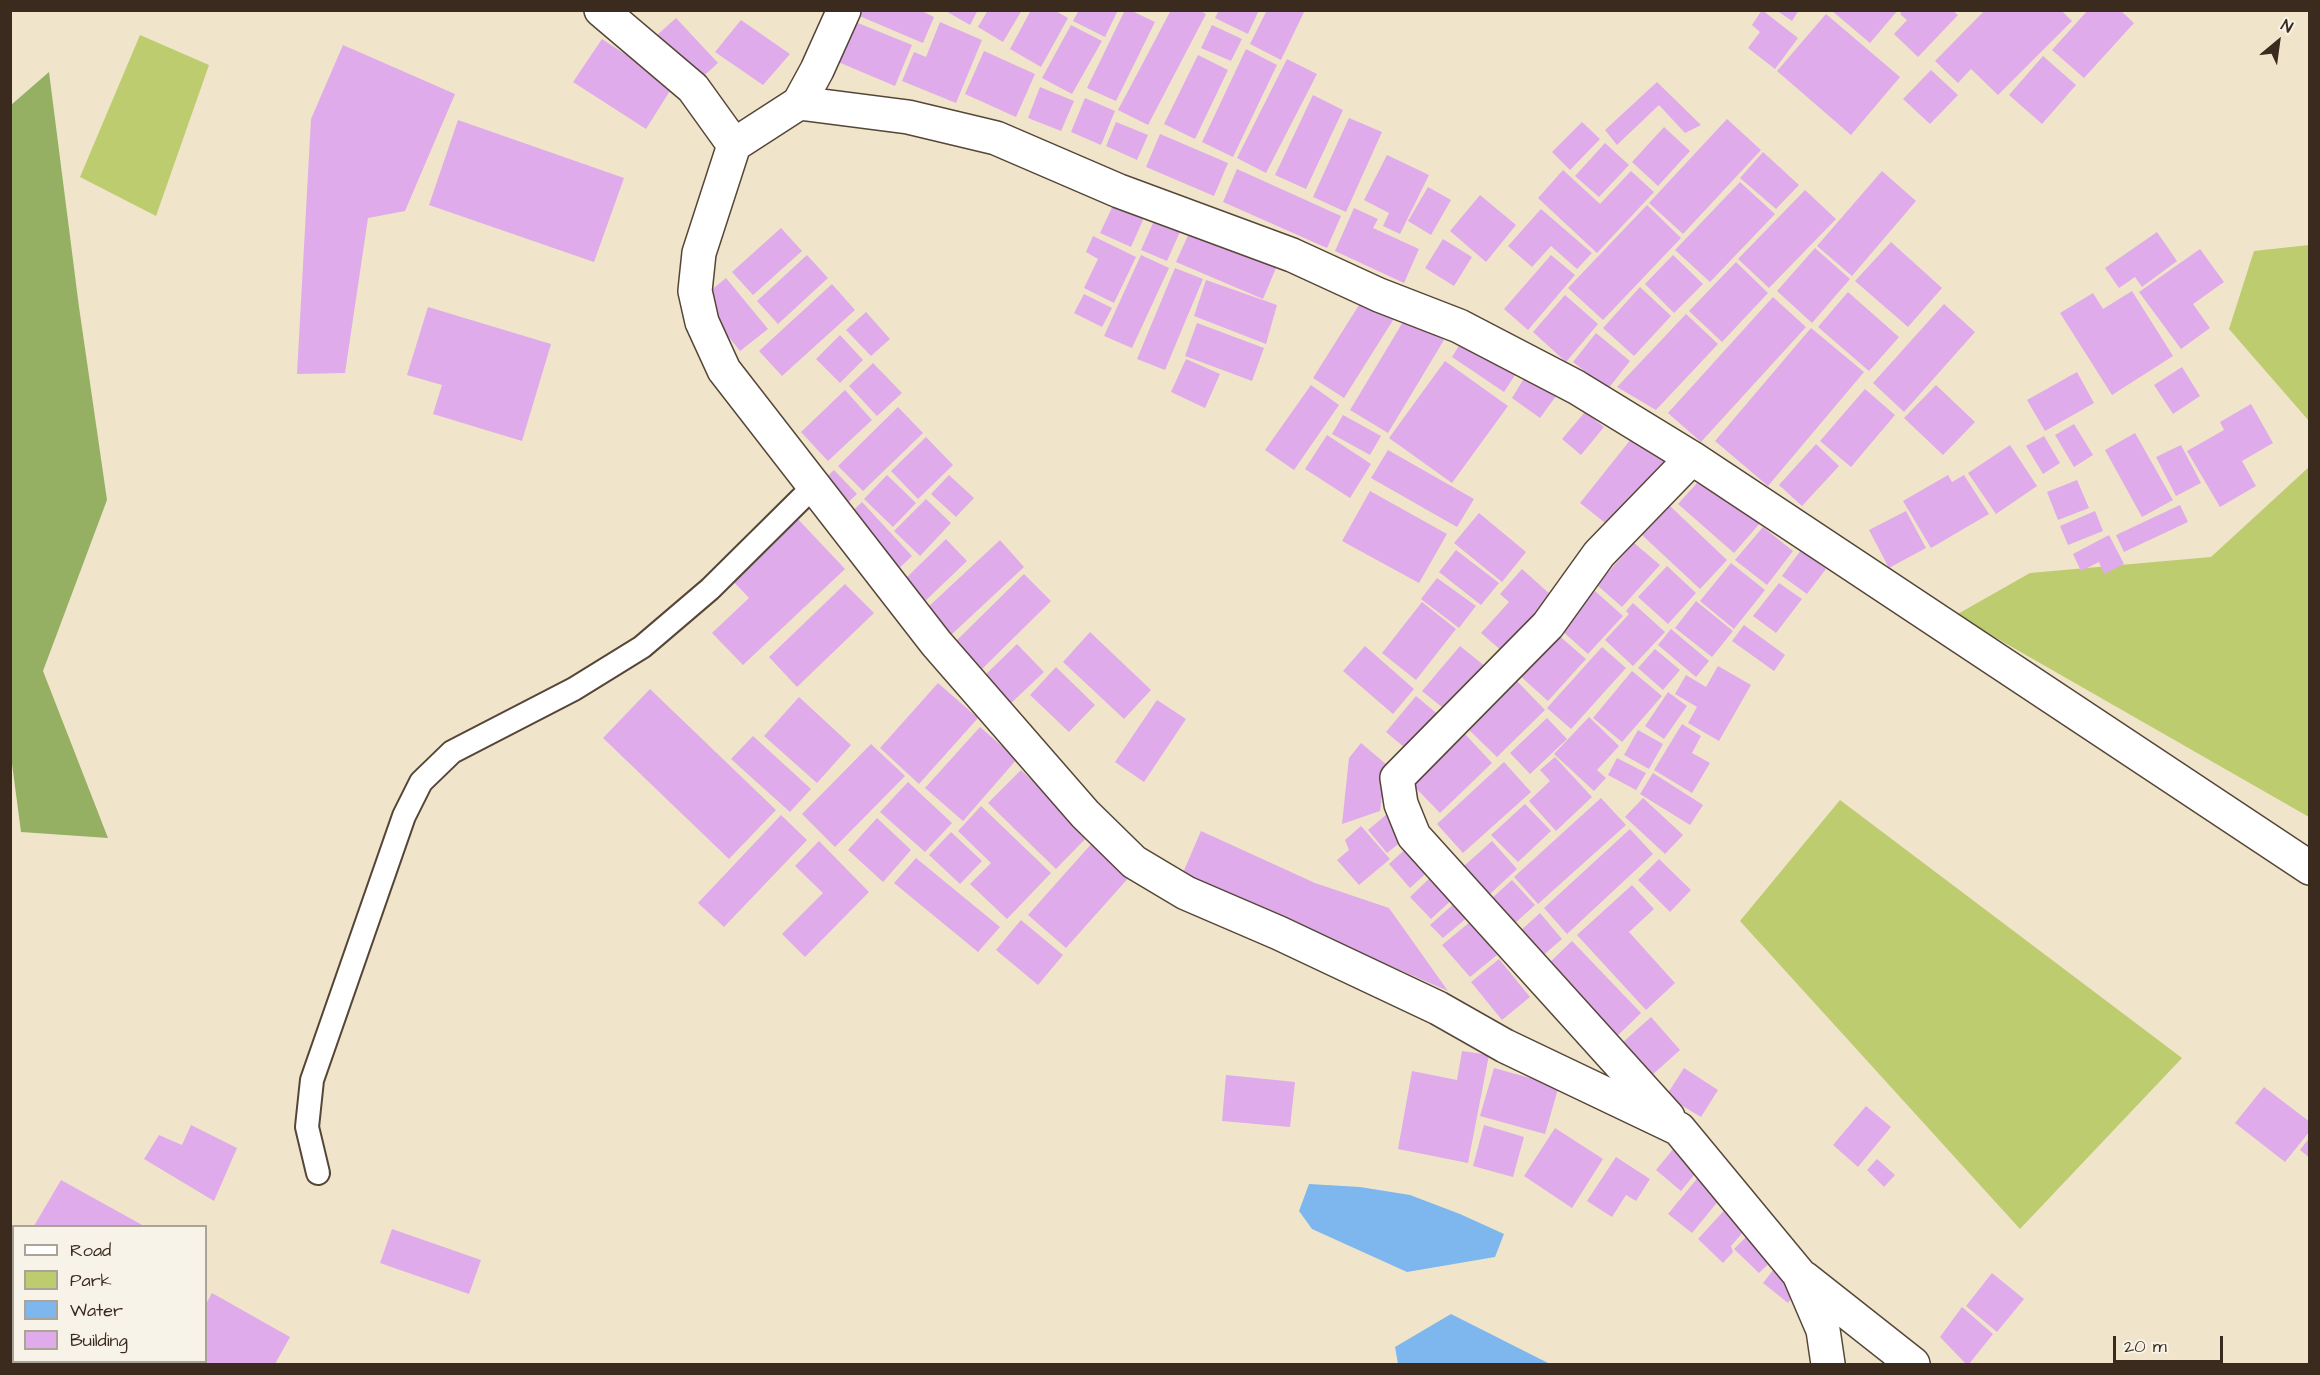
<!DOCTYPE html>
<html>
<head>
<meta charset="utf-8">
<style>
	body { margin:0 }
	#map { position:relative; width:2320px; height:1375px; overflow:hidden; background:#f0e5ca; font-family:"Architects Daughter",sans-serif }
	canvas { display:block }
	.frame { position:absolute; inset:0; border:12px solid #3b2a1e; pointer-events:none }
	.legend { position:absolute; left:12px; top:1225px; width:195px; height:138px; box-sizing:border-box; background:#f7f3e8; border:2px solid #aca397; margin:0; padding:8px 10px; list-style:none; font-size:18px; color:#3b2a1e }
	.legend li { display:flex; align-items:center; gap:12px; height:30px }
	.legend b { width:30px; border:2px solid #aca397 }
	.north { position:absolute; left:2248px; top:12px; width:60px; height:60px; -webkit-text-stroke:4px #f7f3e8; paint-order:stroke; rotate:29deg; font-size:16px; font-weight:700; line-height:24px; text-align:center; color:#3b2a1e }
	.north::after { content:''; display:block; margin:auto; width:21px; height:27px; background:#3b2a1e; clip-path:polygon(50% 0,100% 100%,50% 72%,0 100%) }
	.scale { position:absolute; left:2113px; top:1336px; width:110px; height:27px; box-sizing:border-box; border:3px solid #3b2a1e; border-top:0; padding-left:8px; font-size:18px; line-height:21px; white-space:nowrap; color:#3b2a1e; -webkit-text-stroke:4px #f7f3e8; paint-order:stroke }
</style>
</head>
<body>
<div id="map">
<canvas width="2320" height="1375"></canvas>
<div class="frame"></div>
<ul class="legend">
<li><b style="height:8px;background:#fff"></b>Road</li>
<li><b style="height:16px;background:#bccc6f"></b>Park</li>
<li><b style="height:16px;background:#7eb7ee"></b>Water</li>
<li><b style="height:16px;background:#dfabea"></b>Building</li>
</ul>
<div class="north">N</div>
<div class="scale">20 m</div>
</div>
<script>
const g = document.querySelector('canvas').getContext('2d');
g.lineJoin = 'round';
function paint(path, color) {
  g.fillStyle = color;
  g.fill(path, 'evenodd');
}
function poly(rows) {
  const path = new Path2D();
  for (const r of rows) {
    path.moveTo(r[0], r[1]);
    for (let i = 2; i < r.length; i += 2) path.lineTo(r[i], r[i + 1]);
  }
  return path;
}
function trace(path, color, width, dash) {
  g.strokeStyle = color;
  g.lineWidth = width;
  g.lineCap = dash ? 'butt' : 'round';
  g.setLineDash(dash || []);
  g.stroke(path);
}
paint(poly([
	[140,35,209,65,156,216,80,177],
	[2309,245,2310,245,2309,421,2229,329,2254,251],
	[2309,467,2309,817,1956,615,2030,573,2211,557],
	[1840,800,2182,1058,2020,1229,1740,921]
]), '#bccc6f');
paint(poly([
	[49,72,79,307,107,500,43,671,108,838,21,832,11,756,11,105]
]), '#95b062');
paint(poly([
	[1309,1184,1360,1187,1410,1195,1460,1214,1504,1234,1495,1257,1407,1272,1312,1229,1299,1211],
	[1451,1314,1550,1364,1398,1364,1395,1347]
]), '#7eb7ee');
paint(poly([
	[851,10,920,10,934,17,923,43,850,12],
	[944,10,978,10,970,25],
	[988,10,1022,10,1003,42,978,27],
	[1031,10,1054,10,1068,18,1041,67,1010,49],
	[1079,10,1118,10,1105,37,1073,21],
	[1125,10,1130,10,1155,22,1116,101,1087,88],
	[1171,10,1199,10,1206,14,1148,125,1118,110],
	[1219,10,1259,10,1248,34,1215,18],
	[1267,10,1305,10,1281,60,1250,44],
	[1762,10,1798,38,1775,69,1748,48,1760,32,1752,25],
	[1776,10,1799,10,1792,21],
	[1831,10,1898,10,1870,43],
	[1903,10,1952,10,1958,15,1918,57,1894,34,1907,20,1900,14],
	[1985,10,2061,10,2072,21,1998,95,1971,69,1958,83,1935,61],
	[2088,10,2120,10,2134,23,2084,78,2052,50],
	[1826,14,1900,77,1851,135,1777,71],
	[676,18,718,63,697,82,656,36],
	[848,19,912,45,895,86,831,59],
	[741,20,790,54,763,85,715,52],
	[940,22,982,40,956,103,902,81,914,52,926,57],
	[1071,25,1102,41,1072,94,1042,78],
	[1212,25,1242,39,1231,61,1201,48],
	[602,39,673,86,646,129,573,82],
	[343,45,455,94,405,211,368,218,345,373,297,374,311,119],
	[1246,49,1277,65,1233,157,1202,142],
	[984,51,1035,74,1016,117,965,94],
	[1198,55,1228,70,1195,139,1164,124],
	[2043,56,2076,85,2042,124,2009,95],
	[1287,59,1317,74,1266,173,1237,158],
	[1931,70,1958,95,1930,124,1903,99],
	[1657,82,1701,125,1685,133,1659,105,1617,145,1605,130],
	[1040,87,1074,101,1061,131,1028,118],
	[1313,95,1343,110,1306,189,1275,175],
	[1085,98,1115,111,1101,145,1071,132],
	[1349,118,1382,132,1346,212,1313,197],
	[1727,119,1761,150,1683,234,1649,203],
	[458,120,624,178,594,262,429,205],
	[1116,122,1148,135,1137,160,1106,146],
	[1582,122,1600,139,1570,170,1552,152],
	[1664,127,1690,151,1658,186,1632,162],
	[1160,134,1228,163,1214,196,1146,167],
	[1605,143,1629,165,1599,197,1575,176],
	[1763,152,1799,185,1776,209,1740,178],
	[1387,155,1429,175,1400,234,1383,226,1389,213,1364,200],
	[1237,169,1341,216,1327,248,1223,202],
	[1563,170,1600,204,1631,171,1654,192,1597,253,1538,198],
	[1882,171,1916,201,1852,276,1817,246],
	[1740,182,1775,214,1710,282,1675,250],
	[1428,187,1451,200,1431,235,1408,221],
	[1805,190,1836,219,1769,288,1738,259],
	[1480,195,1516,225,1486,262,1450,231],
	[1117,197,1147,211,1131,247,1100,233],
	[1647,205,1681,238,1603,320,1568,288],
	[1354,208,1378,219,1373,228,1419,249,1404,283,1335,251],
	[1541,209,1592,253,1577,269,1551,246,1532,267,1508,246],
	[1157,214,1183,225,1167,261,1141,250],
	[781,228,802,251,753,295,732,272],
	[1190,231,1276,268,1263,299,1176,262],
	[2157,232,2177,261,2142,287,2135,277,2119,288,2105,268],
	[1093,236,1136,257,1114,303,1084,288,1098,259,1086,252],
	[1443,239,1472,257,1454,286,1425,268],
	[1891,242,1942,288,1908,327,1855,281],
	[1815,248,1850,279,1812,323,1777,291],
	[2200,249,2224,282,2193,304,2210,328,2181,349,2139,292],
	[807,255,828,278,778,324,757,301],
	[1141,255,1169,268,1132,348,1104,336],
	[1551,255,1575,275,1528,330,1504,309],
	[1673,255,1703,284,1674,313,1645,284],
	[1736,262,1768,293,1722,342,1689,311],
	[1175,268,1203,279,1165,370,1137,359],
	[726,278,768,329,740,351,699,300],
	[1206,280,1277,305,1266,344,1194,316],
	[832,284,855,310,782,376,759,351],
	[1640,287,1671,316,1634,356,1603,328],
	[2132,291,2173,356,2112,395,2060,313,2093,293,2103,309],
	[1848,292,1899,337,1869,371,1818,327],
	[1084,294,1112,308,1102,327,1074,313],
	[1565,295,1598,324,1566,362,1533,332],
	[1364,297,1395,317,1344,398,1313,378],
	[1773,297,1806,327,1701,442,1668,413],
	[1944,304,1975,332,1904,412,1873,383],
	[428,307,551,344,522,441,433,414,442,385,407,375],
	[866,312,890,339,871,356,846,330],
	[1686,314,1718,344,1656,410,1617,387],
	[1406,317,1444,340,1388,433,1350,410],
	[1197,323,1264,348,1252,381,1185,356],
	[1811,328,1864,372,1768,486,1715,441],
	[1596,333,1630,361,1608,389,1573,362],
	[840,335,863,360,840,383,816,359],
	[1465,336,1519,369,1504,392,1452,357],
	[1186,359,1220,374,1205,408,1171,392],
	[1445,361,1508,406,1452,483,1389,438],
	[873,363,902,393,877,416,849,386],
	[2182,367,2200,396,2173,414,2154,385],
	[1528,372,1559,392,1540,418,1512,398],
	[2077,372,2094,403,2045,431,2027,400],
	[1311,385,1339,405,1294,470,1265,450],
	[1936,385,1975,422,1943,455,1904,418],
	[1865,389,1895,415,1851,467,1820,441],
	[845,390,872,420,828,461,801,432],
	[2251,404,2273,443,2242,461,2256,486,2220,507,2187,451,2224,430,2220,422],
	[898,407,923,433,863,491,838,466],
	[1585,412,1604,427,1581,455,1562,439],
	[1343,415,1381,436,1370,455,1332,434],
	[2074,424,2093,455,2074,467,2055,435],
	[2135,433,2173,500,2142,517,2105,450],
	[1635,434,1673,465,1618,533,1580,503],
	[1327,435,1371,464,1350,498,1305,469],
	[2044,436,2060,463,2043,474,2026,446],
	[926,437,953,465,918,499,891,471],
	[1816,444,1839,466,1802,506,1779,485],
	[2010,445,2037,486,1996,514,1968,473],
	[2181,445,2201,483,2176,496,2156,457],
	[1388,450,1474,499,1457,527,1371,478],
	[834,470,857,494,840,510,817,486],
	[1706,473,1761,522,1734,553,1678,504],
	[887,475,916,503,893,527,864,499],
	[949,475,974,498,956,517,931,494],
	[1948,475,1952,482,1964,475,1989,514,1931,548,1903,501],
	[2077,480,2089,508,2058,520,2047,492],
	[1370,491,1447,534,1419,583,1342,541],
	[926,499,951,523,920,556,894,531],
	[862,502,912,556,892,575,842,521],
	[2180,505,2188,522,2124,552,2116,535],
	[1670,506,1727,560,1700,589,1642,535],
	[1906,511,1926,548,1889,568,1869,530],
	[2095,511,2103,531,2068,545,2060,526],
	[1479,513,1526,552,1502,582,1454,543],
	[796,517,845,569,743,665,712,633,749,598,730,578],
	[1763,527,1793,551,1767,585,1735,560],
	[2109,535,2124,564,2104,574,2099,562,2081,571,2073,554],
	[946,539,967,561,921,605,900,584],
	[1000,540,1024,567,950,636,926,609],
	[1634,543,1660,565,1622,607,1597,585],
	[1456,550,1499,583,1481,605,1439,572],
	[1801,550,1826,569,1807,594,1782,576],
	[1731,563,1765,590,1734,629,1700,601],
	[1667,566,1696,593,1668,624,1638,597],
	[1522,569,1552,596,1502,651,1481,633,1509,602,1500,594],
	[1024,574,1051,601,977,674,950,647],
	[1437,578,1476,606,1459,628,1421,599],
	[1779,583,1802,599,1776,633,1753,616],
	[845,584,874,613,797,687,769,657],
	[1595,591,1623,616,1588,654,1560,629],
	[1696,601,1733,631,1712,657,1675,628],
	[1422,602,1456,629,1416,680,1382,653],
	[1633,603,1665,632,1633,666,1605,640,1629,614,1626,611],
	[1744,625,1785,655,1774,671,1732,641],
	[1671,629,1709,661,1696,677,1658,645],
	[1090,632,1151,690,1124,719,1063,662],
	[1556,633,1586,659,1548,701,1518,674],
	[1017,644,1044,672,1007,707,980,680],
	[1365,646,1414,689,1393,714,1343,671],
	[1460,646,1486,667,1448,712,1422,691],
	[1602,647,1626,668,1571,729,1547,708],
	[1655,649,1680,670,1663,690,1638,668],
	[1718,666,1751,685,1719,741,1688,723,1697,707,1675,694,1686,675,1706,687],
	[1056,667,1095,705,1069,732,1030,695],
	[1632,671,1662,696,1622,742,1593,718],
	[1516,680,1545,710,1497,757,1467,728],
	[938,683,978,718,919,784,880,748],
	[650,689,776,810,729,859,603,738],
	[1668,692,1687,706,1664,739,1645,726],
	[1416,696,1441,717,1411,753,1386,732],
	[799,697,851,745,817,783,764,736],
	[1157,700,1186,719,1144,782,1115,762],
	[1589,717,1619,746,1597,770,1606,778,1594,791,1554,754],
	[1547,718,1567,739,1530,774,1510,753],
	[1682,724,1701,736,1692,753,1710,763,1692,793,1654,770],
	[980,727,1017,759,963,821,925,788],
	[1638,730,1663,744,1649,769,1624,755],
	[1464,733,1492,763,1440,813,1411,783],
	[753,736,811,789,790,812,731,759],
	[1361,743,1386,764,1380,811,1342,824,1349,758],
	[871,744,905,776,835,847,802,814],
	[1555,757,1592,797,1556,831,1529,801,1550,781,1540,770],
	[1617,758,1646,773,1636,790,1608,775],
	[1504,762,1531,792,1463,853,1437,824],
	[1021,770,1089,835,1056,869,988,803],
	[1653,773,1703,805,1690,825,1640,794],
	[908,782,952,823,925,852,880,812],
	[1601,798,1626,825,1538,904,1514,877],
	[1643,798,1683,835,1665,854,1625,817],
	[1525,804,1551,831,1518,862,1491,835],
	[981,806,1051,873,1007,919,970,884,991,863,958,831],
	[1387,814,1406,838,1387,853,1368,830],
	[781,815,807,840,724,927,698,903],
	[877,818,911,850,883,882,848,850],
	[1361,826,1390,859,1359,885,1337,860,1349,850,1345,840],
	[1630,829,1653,854,1567,934,1544,908],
	[1201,831,1315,883,1389,908,1448,991,1182,875],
	[951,832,982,861,960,884,929,855],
	[819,841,869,892,805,957,782,934,823,893,795,866],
	[1492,841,1517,869,1490,894,1464,866],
	[1093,842,1131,875,1066,948,1028,915],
	[1412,843,1433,867,1410,888,1389,864],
	[916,858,1000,927,978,952,894,883],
	[1659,859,1691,890,1670,912,1638,880],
	[1435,873,1456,896,1431,919,1410,897],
	[1512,880,1535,905,1514,924,1491,899],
	[1632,885,1654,909,1629,932,1675,983,1646,1010,1577,935],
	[1457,901,1470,915,1443,938,1430,925],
	[1540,913,1562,939,1540,958,1518,933],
	[1021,920,1063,955,1038,985,996,950],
	[1470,922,1497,955,1470,977,1442,945],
	[1572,941,1641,1013,1614,1039,1545,967],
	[1499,959,1530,997,1502,1020,1471,982],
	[1651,1017,1680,1050,1651,1076,1622,1043],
	[1462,1051,1489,1055,1468,1163,1398,1149,1412,1071,1457,1080],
	[1533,1067,1562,1075,1545,1134,1480,1116,1494,1068,1530,1078],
	[1684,1068,1718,1090,1701,1117,1666,1096],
	[1226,1075,1295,1082,1290,1127,1222,1121],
	[2264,1087,2310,1122,2310,1131,2285,1162,2235,1123],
	[1866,1106,1891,1127,1858,1167,1833,1145],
	[191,1125,237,1148,214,1201,144,1159,159,1135,182,1145],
	[1484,1125,1524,1137,1513,1177,1473,1166],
	[1555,1128,1603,1159,1572,1208,1524,1176],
	[2310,1137,2310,1158,2300,1150],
	[1674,1148,1699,1169,1681,1191,1656,1170],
	[1616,1157,1650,1179,1636,1201,1626,1195,1612,1217,1587,1201],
	[1877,1159,1895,1175,1884,1187,1867,1170],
	[1700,1175,1724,1194,1692,1233,1668,1214],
	[61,1180,144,1226,34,1226],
	[1730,1204,1751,1223,1731,1246,1733,1252,1723,1263,1698,1239],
	[392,1229,481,1260,469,1294,380,1263],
	[1754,1229,1779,1254,1759,1273,1734,1249],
	[10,1244,14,1249,14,1362,84,1362,85,1364,10,1364],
	[1777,1265,1802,1285,1788,1303,1763,1283],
	[1992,1273,2024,1299,1997,1332,1966,1306],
	[212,1293,290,1337,275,1364,171,1364,173,1362,206,1362,206,1304],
	[1962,1307,1993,1334,1969,1364,1966,1364,1940,1337]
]), '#dfabea');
const lane = poly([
	[318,1173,307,1127,312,1080,404,816,421,782,452,752,574,689,642,647,710,589,814,486]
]);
const street = poly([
	[601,10,693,88,734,145,699,253,695,291,702,322,724,370,936,643,1085,814,1134,862,1186,893,1279,933,1438,1008,1505,1046,1679,1129,1799,1274,1823,1330,1828,1364],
	[799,103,908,117,996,138,1119,191,1292,255,1379,295,1459,326,1576,387,1692,458,1599,554,1548,625,1397,778,1401,804,1414,836,1668,1117],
	[734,145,799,103,817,70,844,10],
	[1692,458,2310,868],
	[1804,1278,1913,1364]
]);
trace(lane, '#564638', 26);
trace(street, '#564638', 36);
trace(lane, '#fff', 22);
trace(street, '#fff', 33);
</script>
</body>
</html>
